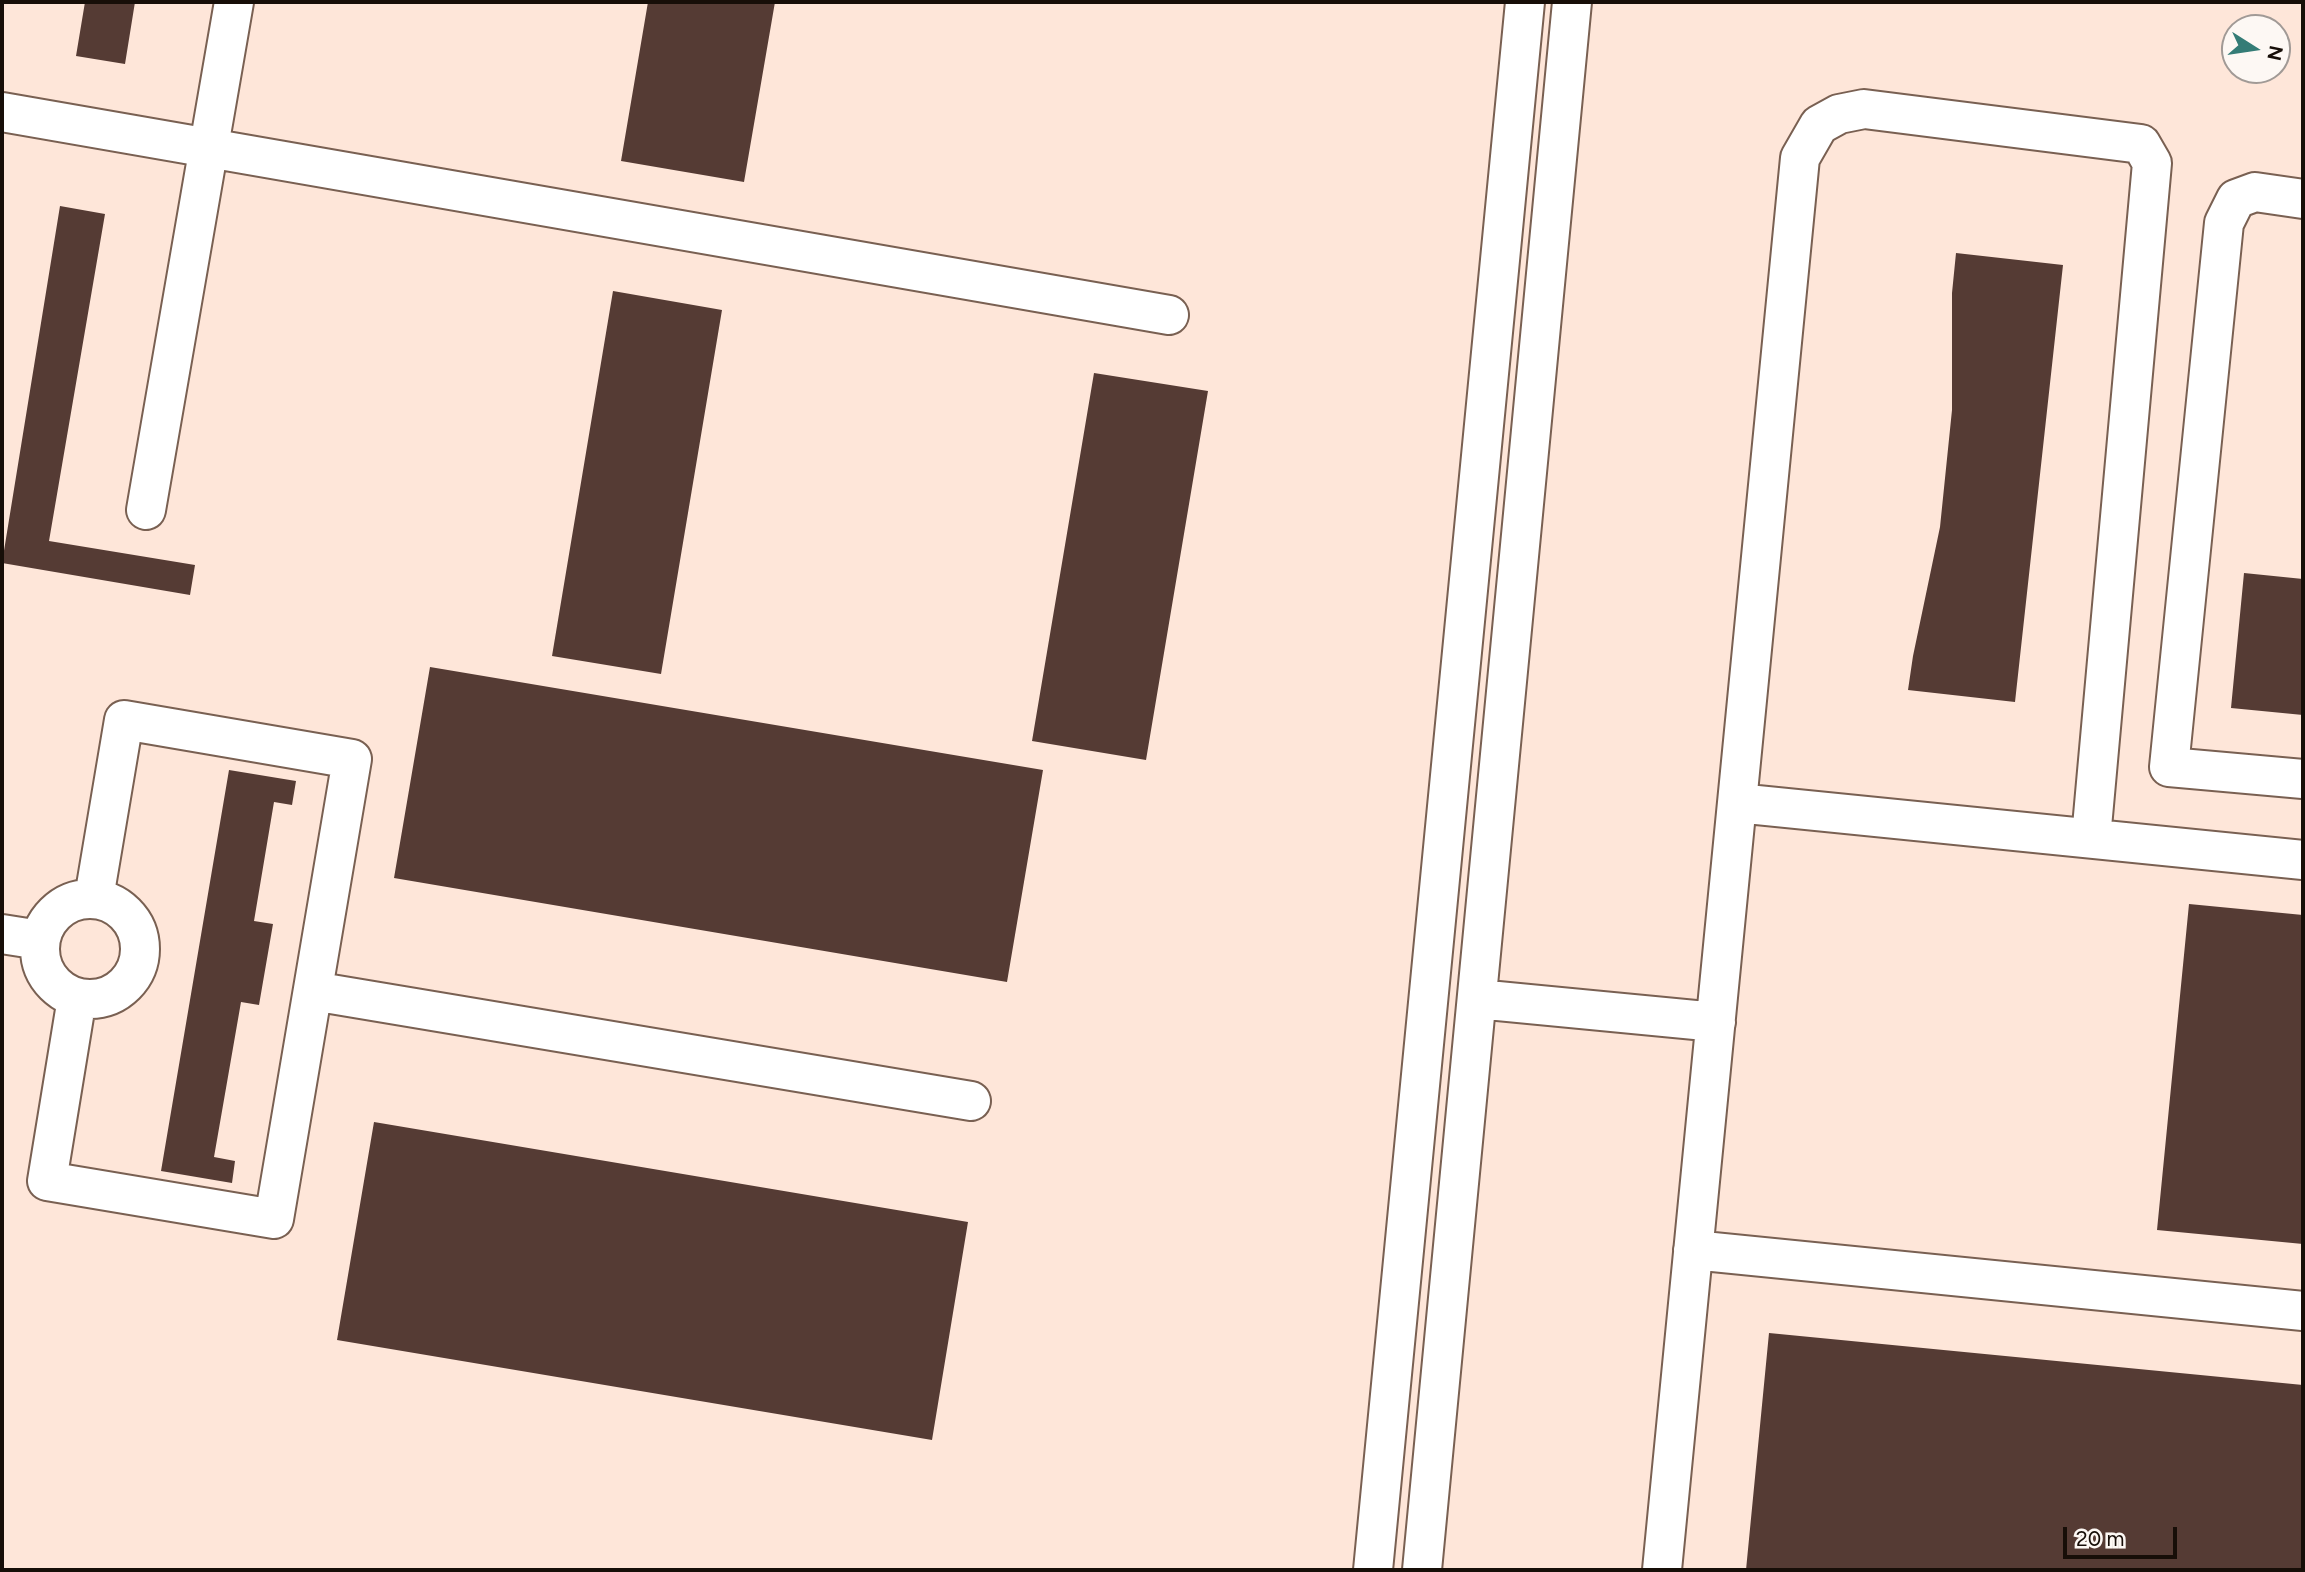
<!DOCTYPE html>
<html>
<head>
<meta charset="utf-8">
<style>
	body { margin:0 }
	#map { position:relative; width:2305px; height:1572px; overflow:hidden; background:#fee6d9; font-family:Figtree,sans-serif }
	canvas { display:block }
	.frame { position:absolute; inset:0; border:4px solid #170e08; pointer-events:none }
	.north { position:absolute; left:2221px; top:14px; width:70px; height:70px; box-sizing:border-box; background:#fdf8f4; border:2px solid #a19a96; border-radius:50%; rotate:102deg; font-size:19px; font-weight:700; line-height:28px; text-align:center; color:#170e08 }
	.north::after { content:''; display:block; margin:auto; width:24px; height:32px; background:#347c76; clip-path:polygon(50% 0,100% 100%,50% 72%,0 100%) }
	.scale { position:absolute; left:2063px; top:1527px; width:114px; height:32px; box-sizing:border-box; border:4px solid #170e08; border-top:0; padding-left:9px; font-size:21px; line-height:24px; white-space:nowrap; color:#170e08; -webkit-text-stroke:5px #fdf8f4; paint-order:stroke }
</style>
</head>
<body>
<div id="map">
<canvas width="2305" height="1572"></canvas>
<div class="frame"></div>
<div class="north">N</div>
<div class="scale">20 m</div>
</div>
<script>
const g = document.querySelector('canvas').getContext('2d');
g.lineJoin = 'round';
function paint(path, color) {
  g.fillStyle = color;
  g.fill(path, 'evenodd');
}
function poly(rows) {
  const path = new Path2D();
  for (const r of rows) {
    if (r.length === 3) {
      path.moveTo(r[0] + r[2], r[1]);
      path.arc(r[0], r[1], r[2], 0, 2 * Math.PI);
      continue;
    }
    path.moveTo(r[0], r[1]);
    for (let i = 2; i < r.length; i += 2) path.lineTo(r[i], r[i + 1]);
  }
  return path;
}
function trace(path, color, width, dash) {
  g.strokeStyle = color;
  g.lineWidth = width;
  g.lineCap = dash ? 'butt' : 'round';
  g.setLineDash(dash || []);
  g.stroke(path);
}
paint(poly([
	[85,2,135,2,125,64,76,56],
	[648,2,775,2,744,182,621,161],
	[60,206,105,214,49,541,195,565,190,595,2,563],
	[1956,253,2063,265,2015,702,1908,690,1913,656,1940,527,1952,410,1952,293],
	[613,291,722,310,661,674,552,656],
	[1094,373,1208,391,1146,760,1032,741],
	[2244,573,2303,579,2303,715,2231,708],
	[430,667,1043,770,1007,982,394,878],
	[229,770,296,781,292,805,274,802,254,921,273,924,259,1005,241,1002,214,1157,235,1161,232,1183,161,1171],
	[2189,904,2303,915,2303,1244,2157,1230],
	[374,1122,968,1222,932,1440,337,1340],
	[1769,1333,2303,1385,2303,1570,1746,1570]
]), '#553b34');
const minor = poly([
	[2,112,1169,315],
	[2303,199,2255,192,2236,199,2224,223,2169,767,2303,779],
	[146,510,234,2],
	[1737,803,2303,860],
	[90,949,50],
	[2,934,40,940],
	[313,991,971,1101],
	[77,998,47,1181,274,1219,352,759,124,720,94,898],
	[1477,999,1716,1022],
	[1693,1250,2303,1311],
	[1373,1570,1525,2],
	[1422,1570,1572,2],
	[1662,1570,1800,158,1819,125,1839,114,1864,109,2141,144,2152,163,2091,838]
]);
trace(minor, '#796052', 42);
trace(minor, '#fff', 38);
</script>
</body>
</html>
